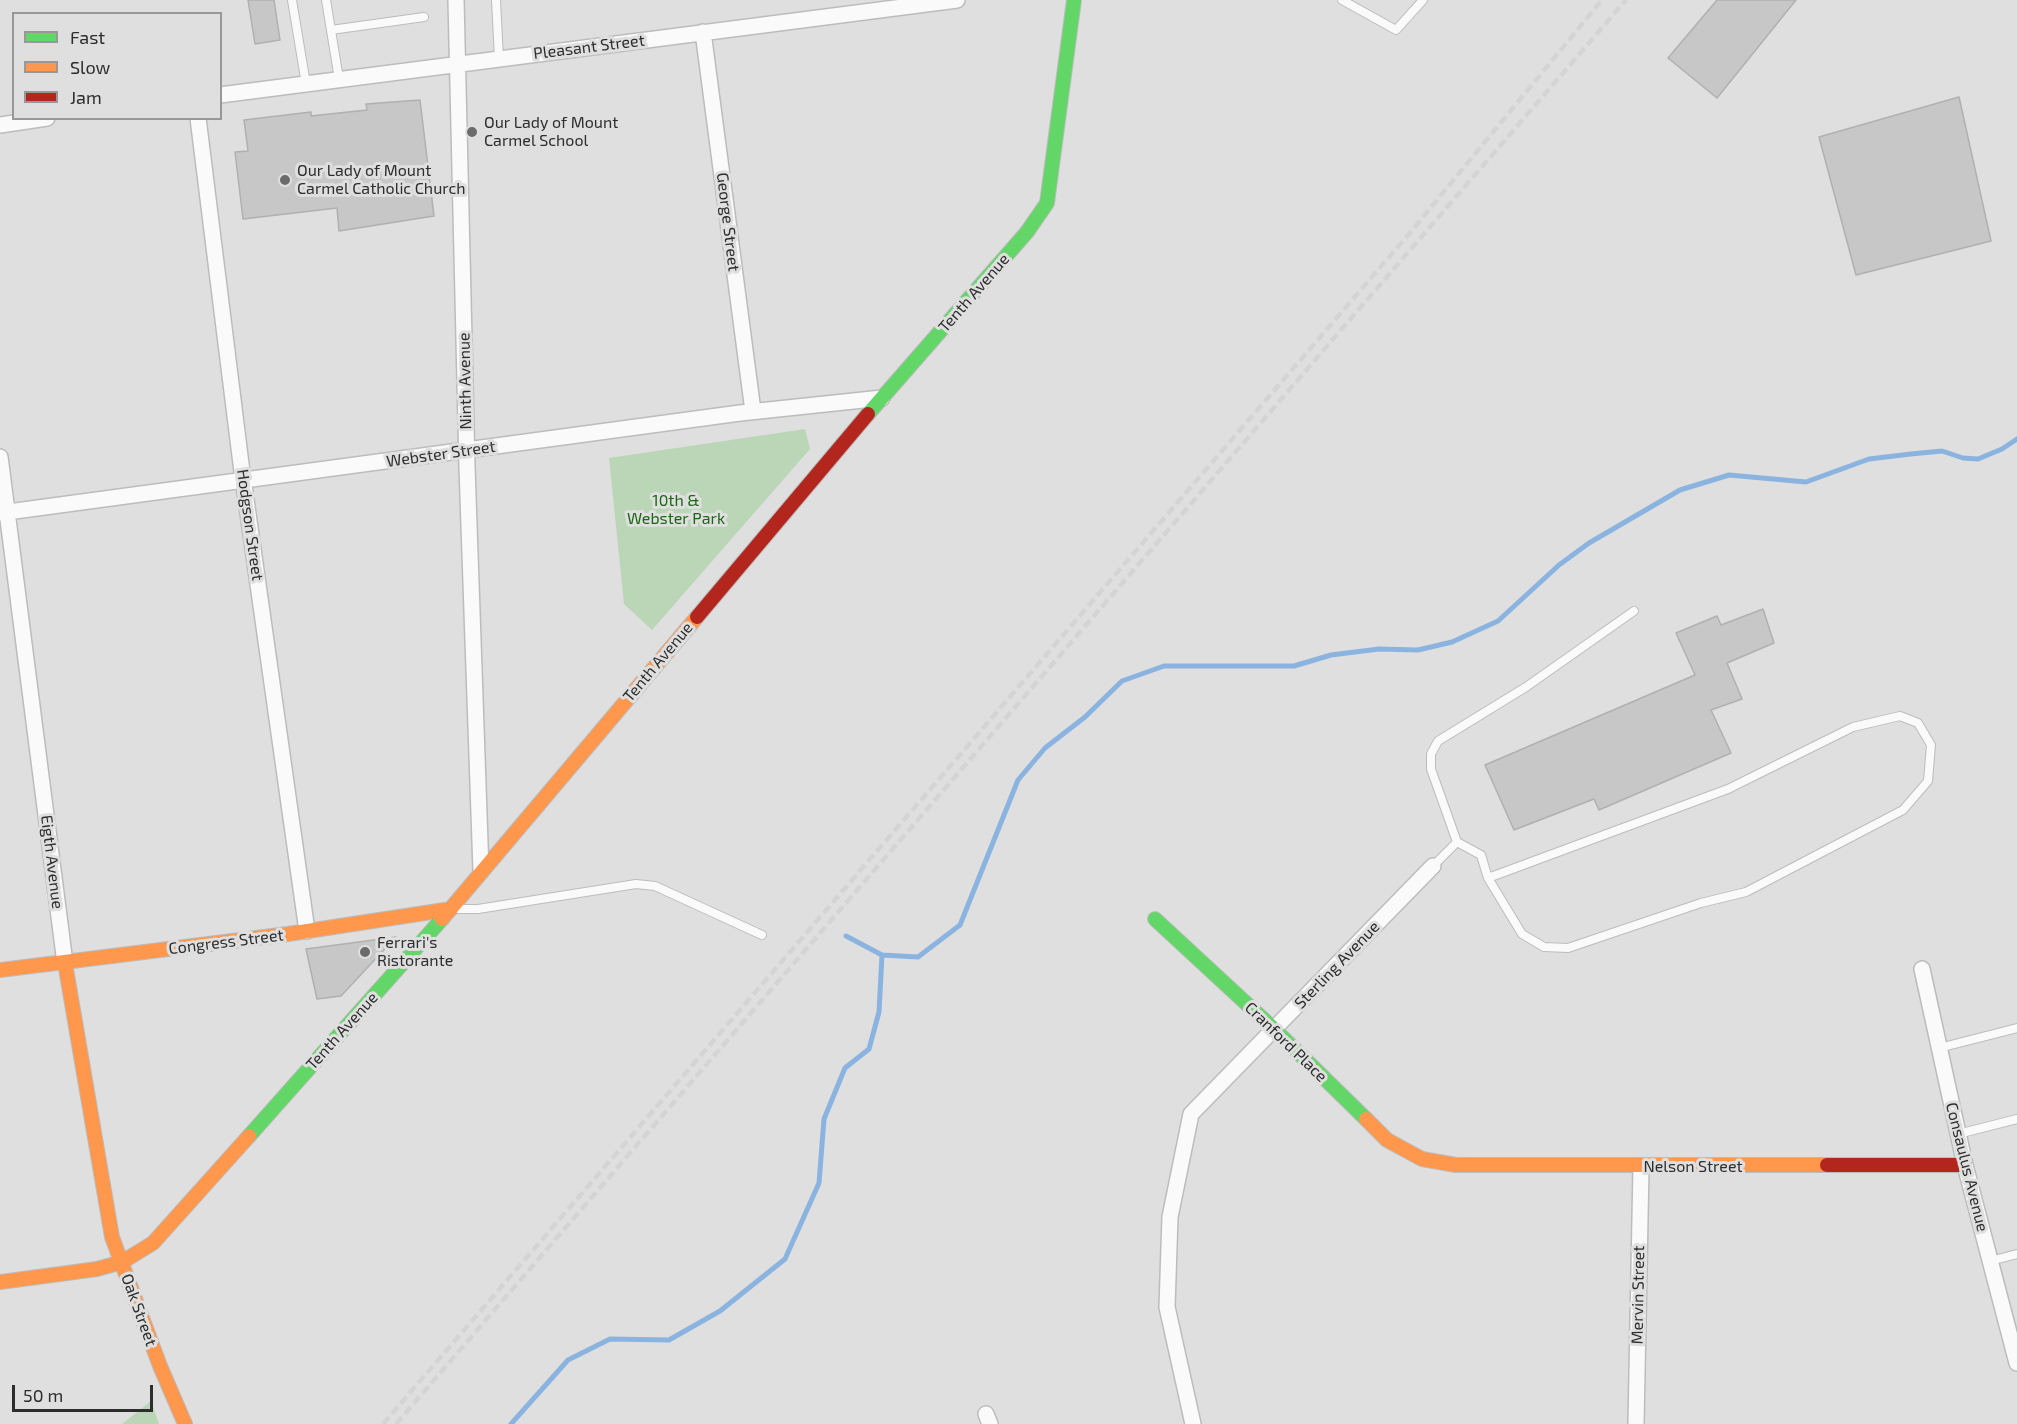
<!DOCTYPE html>
<html>
<head>
<meta charset="utf-8">
<style>
	body { margin:0 }
	#map { position:relative; width:2017px; height:1424px; overflow:hidden; background:#dfdfe0; font-family:"Exo 2",sans-serif }
	canvas { display:block }
	.legend { position:absolute; left:12px; top:12px; width:210px; height:108px; box-sizing:border-box; background:#dfdfe0; border:2px solid #989899; margin:0; padding:8px 10px; list-style:none; font-size:18px; color:#2d2d2e }
	.legend li { display:flex; align-items:center; gap:12px; height:30px }
	.legend b { width:30px; border:2px solid #989899 }
	.scale { position:absolute; left:12px; top:1385px; width:141px; height:27px; box-sizing:border-box; border:3px solid #2d2d2e; border-top:0; padding-left:8px; font-size:18px; line-height:21px; white-space:nowrap; color:#2d2d2e; -webkit-text-stroke:4px #dfdfe0; paint-order:stroke }
</style>
</head>
<body>
<div id="map">
<canvas width="2017" height="1424"></canvas>
<ul class="legend">
<li><b style="height:8px;background:#63d668"></b>Fast</li>
<li><b style="height:8px;background:#ff974d"></b>Slow</li>
<li><b style="height:8px;background:#b3261e"></b>Jam</li>
</ul>
<div class="scale">50 m</div>
</div>
<script>
const g = document.querySelector('canvas').getContext('2d');
g.lineJoin = 'round';
function paint(path, color) {
  g.fillStyle = color;
  g.fill(path, 'evenodd');
}
function poly(rows) {
  const path = new Path2D();
  for (const r of rows) {
    path.moveTo(r[0], r[1]);
    for (let i = 2; i < r.length; i += 2) path.lineTo(r[i], r[i + 1]);
  }
  return path;
}
function trace(path, color, width, dash) {
  g.strokeStyle = color;
  g.lineWidth = width;
  g.lineCap = dash ? 'butt' : 'round';
  g.setLineDash(dash || []);
  g.stroke(path);
}
function write(font, color, halo, rows, align = 'center') {
  g.font = font + ' "Exo 2",sans-serif';
  g.lineWidth = 6;
  g.setLineDash([]);
  g.textBaseline = 'middle';
  g.strokeStyle = halo;
  g.fillStyle = color;
  for (const [text, x, y, turn = 0] of rows) {
    g.save();
    g.translate(x, y);
    g.rotate((+turn || 0) * Math.PI / 180);
    g.textAlign = isNaN(turn) ? turn : align;
    if (halo) g.strokeText(text, 0, 0);
    g.fillText(text, 0, 0);
    g.restore();
  }
}
paint(poly([
	[805,429,810,449,652,630,624,604,609,458],
	[151,1401,159,1424,122,1424]
]), '#bbd6b7');
trace(poly([
	[846,936,882,955],
	[511,1424,568,1360,610,1339,669,1340,720,1311,785,1259,819,1183,824,1119,845,1068,869,1049,879,1012,882,955,918,957,960,925,1018,780,1045,748,1085,717,1122,681,1164,666,1294,666,1331,655,1379,649,1418,650,1452,642,1498,621,1559,565,1589,543,1680,490,1729,475,1806,482,1869,459,1911,454,1942,451,1963,458,1978,459,2002,449,2017,439]
]), '#8ab4df', 5);
const building = poly([
	[248,0,274,0,280,40,255,44,248,0],
	[1717,0,1796,0,1717,98,1668,58,1717,0],
	[1959,97,1991,241,1856,275,1819,137,1959,97],
	[420,100,434,216,339,231,337,208,243,219,235,152,248,151,244,120,311,112,311,116,367,110,366,104,420,100],
	[1763,609,1774,643,1727,663,1742,699,1711,710,1731,753,1599,810,1594,799,1514,830,1485,765,1695,675,1676,633,1717,616,1721,625,1763,609],
	[396,937,341,996,317,999,306,949,396,937]
]);
paint(building, '#c7c7c8');
trace(building, '#b0b0b1', 1.5);
const lane = poly([
	[292,0,306,84],
	[326,0,339,79],
	[496,0,499,59],
	[1342,0,1396,30,1423,0],
	[331,30,424,17],
	[1457,842,1481,855,1488,878,1522,934,1544,947,1568,948,1701,903,1746,892,1903,810,1928,781,1931,745,1918,723,1900,716,1853,727,1728,789,1488,878],
	[1433,866,1457,842,1431,769,1431,754,1438,741,1526,687,1634,611],
	[458,909,478,909,636,884,655,886,762,935],
	[1939,1048,2017,1028],
	[1958,1134,2017,1119],
	[1990,1261,2017,1254]
]);
const street = poly([
	[456,0,467,467,481,871],
	[703,32,753,411],
	[220,95,957,0],
	[198,118,241,464,307,931],
	[0,125,47,118],
	[0,457,65,963],
	[0,513,740,413,882,398],
	[1922,969,1965,1165,2017,1363],
	[986,1414,990,1424],
	[1193,1424,1167,1307,1170,1217,1191,1114,1433,866],
	[1636,1424,1641,1167]
]);
const fast = poly([
	[868,414,1027,232,1047,203,1074,0],
	[1155,919,1275,1030,1366,1119],
	[249,1136,442,919]
]);
const slow = poly([
	[442,919,697,617],
	[65,963,112,1237,160,1366,185,1424],
	[0,970,288,934,451,909],
	[1366,1119,1387,1140,1422,1159,1456,1165,1827,1165],
	[0,1282,97,1269,122,1262,153,1243,249,1136]
]);
const jam = poly([
	[697,617,868,414],
	[1827,1165,1965,1165]
]);
trace(lane, '#bcbcbd', 10);
trace(street, '#bcbcbd', 18);
trace(fast, '#bcbcbd', 16);
trace(slow, '#bcbcbd', 16);
trace(jam, '#bcbcbd', 16);
trace(lane, '#fafafa', 8);
trace(street, '#fafafa', 15);
trace(fast, '#63d668', 14);
trace(slow, '#ff974d', 14);
trace(jam, '#b3261e', 14);
trace(poly([
	[383,1424,1409,234,1602,0],
	[396,1424,1626,0]
]), '#d4d4d4', 4.5, [9, 4.5]);
for (const [x, y, r, color] of [
	[472,132,6,"#6b6b6c"],
	[285,180,6,"#6b6b6c"],
	[365,952,6,"#6b6b6c"]
]) {
  const dot = new Path2D();
  dot.arc(x, y, r, 0, 2 * Math.PI);
  g.fillStyle = color;
  g.fill(dot);
  trace(dot, '#dfdfe0', 2);
}
write('16px', '#2d2d2e', '#dfdfe0', [
	["Pleasant Street",589,47,-7],
	["George Street",728,222,83],
	["Tenth Avenue",974,293,-49],
	["Ninth Avenue",465,381,-91],
	["Webster Street",441,454,-8],
	["Hodgson Street",250,525,82],
	["Tenth Avenue",658,662,-50],
	["Eigth Avenue",52,862,83],
	["Congress Street",226,942,-7],
	["Sterling Avenue",1337,965,-46],
	["Tenth Avenue",342,1031,-48],
	["Cranford Place",1286,1042,44],
	["Nelson Street",1693,1167],
	["Consaulus Avenue",1967,1167,76],
	["Mervin Street",1638,1295,-89],
	["Oak Street",139,1310,70]
]);
write('16px', '#2d2d2e', '#dfdfe0', [
	["Our Lady of Mount",484,123],
	["Carmel School",484,141],
	["Our Lady of Mount",297,171],
	["Carmel Catholic Church",297,189],
	["Ferrari's",377,943],
	["Ristorante",377,961]
], 'left');
write('16px', '#1a6812', '#dfdfe0', [
	["10th &",676,501],
	["Webster Park",676,519]
]);
</script>
</body>
</html>
